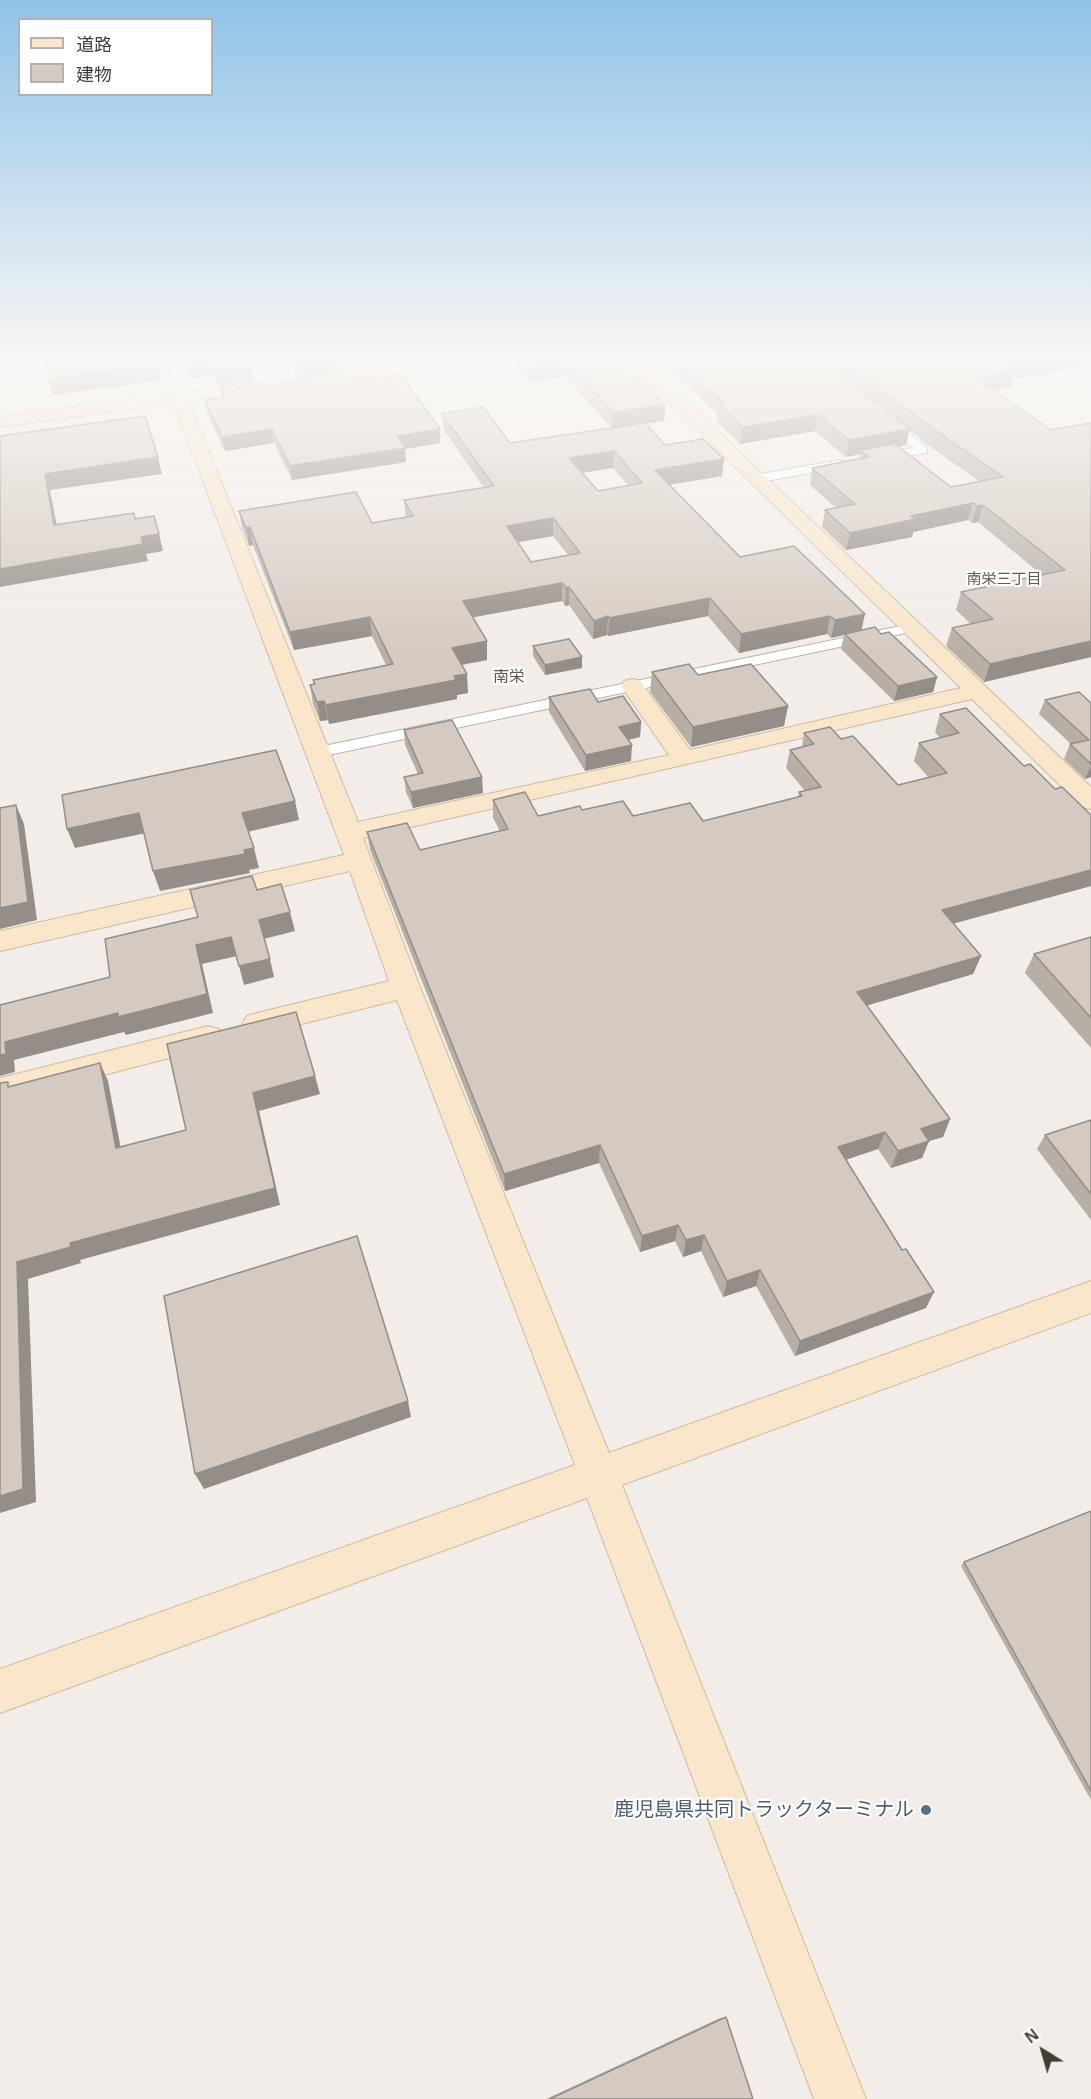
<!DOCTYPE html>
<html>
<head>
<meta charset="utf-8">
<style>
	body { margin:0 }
	#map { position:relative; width:1091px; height:2099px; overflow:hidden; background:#f2ede8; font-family:Arial,"Noto Sans JP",sans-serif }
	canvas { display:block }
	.legend { position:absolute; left:18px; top:18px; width:195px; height:78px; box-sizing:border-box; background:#fff; border:2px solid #b4b1af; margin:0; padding:8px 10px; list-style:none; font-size:18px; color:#443d37 }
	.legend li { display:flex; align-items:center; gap:12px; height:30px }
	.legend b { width:30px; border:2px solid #b4b1af }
	.north { position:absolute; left:1013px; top:2021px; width:60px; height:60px; -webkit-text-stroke:4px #fff; paint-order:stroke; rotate:323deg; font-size:16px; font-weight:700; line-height:24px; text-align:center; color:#443d37 }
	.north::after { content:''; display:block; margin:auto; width:21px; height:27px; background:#443d37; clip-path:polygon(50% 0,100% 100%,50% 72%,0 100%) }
</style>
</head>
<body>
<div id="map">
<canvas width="1091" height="2099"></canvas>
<ul class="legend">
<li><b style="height:8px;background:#f9e6cb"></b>道路</li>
<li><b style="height:16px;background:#d5cac1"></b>建物</li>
</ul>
<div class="north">N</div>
</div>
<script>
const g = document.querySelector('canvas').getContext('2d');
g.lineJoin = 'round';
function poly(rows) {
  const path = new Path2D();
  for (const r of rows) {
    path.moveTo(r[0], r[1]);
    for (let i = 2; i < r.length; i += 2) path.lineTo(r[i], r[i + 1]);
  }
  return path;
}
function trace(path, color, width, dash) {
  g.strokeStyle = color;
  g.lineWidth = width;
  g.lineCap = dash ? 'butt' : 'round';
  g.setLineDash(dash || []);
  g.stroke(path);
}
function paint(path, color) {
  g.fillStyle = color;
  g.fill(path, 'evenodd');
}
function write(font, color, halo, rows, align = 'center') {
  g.font = font + ' Arial,"Noto Sans JP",sans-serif';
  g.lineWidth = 4.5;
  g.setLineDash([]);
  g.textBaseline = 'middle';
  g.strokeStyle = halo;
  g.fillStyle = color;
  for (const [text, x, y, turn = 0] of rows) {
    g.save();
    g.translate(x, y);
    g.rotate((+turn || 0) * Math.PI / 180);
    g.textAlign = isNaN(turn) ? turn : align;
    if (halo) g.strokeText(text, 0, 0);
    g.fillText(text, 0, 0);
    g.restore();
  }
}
const street = poly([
	[167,361,177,361,190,397,188,399,180,399,178,397,167,361],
	[885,417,927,447,927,453,876,460,876,454,913,448,881,422,881,418,885,417],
	[840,460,844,461,844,467,755,483,749,479,755,475,840,460],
	[910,624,915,625,917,628,915,631,319,757,311,752,319,747,910,624]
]);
const secondary = poly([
	[413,361,455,361,447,366,192,401,191,407,358,822,669,755,621,686,624,681,632,679,640,681,690,750,961,688,627,361,644,361,1091,787,1091,809,1082,807,972,699,363,838,420,987,609,1453,1091,1281,1091,1313,622,1485,866,2099,814,2099,587,1498,0,1713,0,1669,575,1465,397,1000,257,1035,247,1032,242,1024,247,1016,257,1013,389,981,350,871,0,951,0,931,344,855,175,407,175,403,0,427,0,417,413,361],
	[208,1026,219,1029,223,1037,219,1045,0,1102,0,1078,208,1026]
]);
trace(street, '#bcb3ab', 2);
trace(secondary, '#d0bb9e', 2);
paint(street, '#fff');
paint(secondary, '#f9e6cb');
paint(poly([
	[183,361,260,361,249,363,253,380,217,385,213,376,191,379],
	[290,361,335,361,336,369,297,375],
	[513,361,628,361,628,365,627,367,665,405,664,421,646,424,665,445,722,476,669,485,740,557,861,630,881,634,937,677,933,692,894,701,841,649,844,635,831,638,827,634,739,653,708,616,608,636,607,635,593,639,569,605,565,606,562,601,473,617,487,641,487,660,462,665,468,693,457,695,457,699,329,724,328,720,320,721,313,704,310,685,314,685,313,680,386,665,372,636,294,650,253,545,249,546,242,528,239,511,372,523,406,518,404,500,484,488,444,430,442,414,510,443,612,428,562,373,562,377,532,381],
	[613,468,628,485,598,491,582,473],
	[553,536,568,555,531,562,518,542],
	[652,361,1091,361,1014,379,1011,387,993,390,1051,430,1091,423,1091,657,984,682,946,646,952,628,971,624,956,610,961,592,1042,575,978,522,972,523,968,520,913,532,912,537,846,550,822,527,825,510,836,508,810,485,812,468,859,459,860,454,846,457,815,431,740,444,716,421,717,414,666,365,658,366],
	[909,430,924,442,980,482,951,487,898,447,906,445],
	[301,375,345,375,359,378,440,443,405,449,406,462,292,480,274,443,225,451,207,413,205,400,222,397,220,386,260,387,302,381],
	[533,646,582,657,582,668,545,675,533,656],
	[652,672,698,675,788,706,784,726,691,747,650,692],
	[549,697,598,702,641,722,640,737,628,740,631,761,585,771,549,712],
	[1045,700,1091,703,1091,777,1085,779,1064,759,1070,744,1071,744,1039,714],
	[966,708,1091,886,953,924,981,956,973,974,867,1005,950,1119,943,1137,929,1141,922,1158,891,1168,878,1149,846,1160,926,1308,795,1356,756,1286,723,1297,701,1251,683,1257,675,1241,640,1252,599,1163,505,1191,370,850,367,832,420,850,500,831,493,818,493,800,538,816,582,810,633,816,703,821,798,797,799,792,805,791,786,768,790,750,802,747,804,733,841,739,898,785,929,778,914,761,919,743,940,738,935,732,940,714],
	[404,730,483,793,413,808,406,792,404,777,418,774,405,745],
	[1091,937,1091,1048,1025,973,1034,954],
	[1091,1120,1091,1220,1037,1149,1045,1135],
	[1091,1511,1091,1800,961,1566,964,1562],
	[726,2017,753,2099,546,2099,720,2018]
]), '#b7aea6');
paint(poly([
	[204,361,210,361,213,376,191,379,188,363],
	[295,361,335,361,336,369,297,375],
	[562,361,562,377,532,381,532,366],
	[617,361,628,361,628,365,622,372],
	[658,361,666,361,666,365,658,366],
	[1029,361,1091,361,1091,366,1014,379,1011,387,971,394,975,378,1006,365],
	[158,364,162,380,53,395,48,379],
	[250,365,253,380,217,385,214,370],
	[665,405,664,421,612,429,613,412],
	[818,415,815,431,740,444,742,427],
	[272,429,274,443,225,451,222,437],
	[440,429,440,443,405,449,406,462,292,480,290,466,397,436],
	[910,429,906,445,865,453,860,450,860,454,846,457,849,440],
	[614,451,613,468,568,475,569,458],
	[158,457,162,474,50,490,60,542,54,525,45,474],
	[724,459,722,476,654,487,655,470],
	[973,503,968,520,913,532,912,537,846,550,850,533,911,516],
	[983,505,978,522,972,523,977,506],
	[553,518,553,536,507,544,507,526],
	[250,527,253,545,249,546,246,528],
	[159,534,163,551,146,554,148,561,0,587,0,569,141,537],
	[562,583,562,601,464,619,463,601],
	[569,587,569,605,565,606,566,588],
	[710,598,708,616,608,636,609,618],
	[865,614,861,632,845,634,844,635,831,638,835,620],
	[608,616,607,635,593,639,594,621],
	[830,616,827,634,739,653,741,634],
	[370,617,372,636,294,650,290,632],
	[487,641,487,660,454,666,452,648],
	[1091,641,1091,657,984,682,990,664],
	[582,657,582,668,545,675,545,665],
	[467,674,468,693,457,695,457,699,329,724,326,705],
	[937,677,933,692,894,701,898,686],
	[324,701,328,720,320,721,317,702],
	[788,706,784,726,691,747,693,727],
	[641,722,640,737,618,742,619,727],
	[632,745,631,761,585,771,586,755],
	[1091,766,1091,777,1085,779],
	[482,777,483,793,413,808,411,792],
	[295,801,299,820,247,832,242,813],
	[16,805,24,824,37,920,0,929,0,908],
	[139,813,146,833,75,848,67,829],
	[254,848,259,868,249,870,250,873,160,891,153,871],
	[1091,870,1091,886,936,928,942,910],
	[290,912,295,931,264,939,259,920],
	[231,937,237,956,202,964,213,1013,126,1035,124,1032,14,1060,15,1072,0,1076,0,1055,5,1042,196,945],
	[981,956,973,974,852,1010,857,992],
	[270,959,274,977,244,985,239,966],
	[100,1063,108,1081,124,1165,116,1148],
	[315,1076,320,1094,259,1111,280,1205,80,1260,81,1263,28,1279,36,1502,0,1513,0,1496,17,1262,70,1243,253,1093],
	[950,1119,943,1137,929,1141,922,1158,891,1168,898,1151,921,1129],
	[885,1132,878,1149,832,1164,838,1147],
	[600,1145,599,1163,505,1191,504,1174],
	[678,1225,675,1241,640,1252,642,1236],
	[704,1235,701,1251,683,1257,686,1240],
	[760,1270,756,1286,723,1297,727,1281],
	[934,1292,926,1308,795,1356,800,1341],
	[408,1401,411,1417,204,1489,195,1474]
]), '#958d87');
const building = poly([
	[44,361,157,361,158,364,48,379,44,361],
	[187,361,204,361,188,363,187,361],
	[210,361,248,361,250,365,214,370,210,361],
	[527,361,562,361,532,366,527,361],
	[566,361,621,361,665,405,613,412,566,361],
	[679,361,824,361,910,429,849,440,818,415,742,427,718,404,724,403,679,361],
	[842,361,1029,361,1006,365,1016,371,975,378,1051,430,1091,423,1091,641,990,664,952,628,993,619,961,592,1065,570,983,505,977,506,973,503,911,516,916,519,850,533,825,510,855,504,812,468,869,457,860,450,895,444,951,487,1003,477,928,425,842,361],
	[342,369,345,375,355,374,359,378,401,375,440,429,397,436,405,448,290,466,272,429,222,437,205,400,225,397,220,386,257,381,260,387,304,381,301,375,342,369],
	[483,407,510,443,645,423,665,445,703,439,724,459,655,470,740,557,794,546,865,614,835,620,830,616,741,634,710,598,609,618,608,616,594,621,569,587,566,588,562,583,463,601,487,641,452,648,467,674,454,676,456,680,326,705,324,701,317,702,310,685,315,684,313,680,393,664,370,617,290,632,250,527,246,528,239,511,356,492,372,523,413,516,404,500,494,486,442,414,483,407],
	[614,451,642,483,598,491,569,458,614,451],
	[553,518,580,553,531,562,507,526,553,518],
	[145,416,158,457,45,474,54,525,134,513,135,519,154,516,159,534,141,537,143,544,0,569,0,436,145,416],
	[875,627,881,634,889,632,937,677,898,686,845,634,875,627],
	[569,639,582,657,545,665,533,646,569,639],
	[689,664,698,675,751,664,788,706,693,727,652,672,689,664],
	[590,689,598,702,623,696,641,722,619,727,632,745,586,755,549,697,590,689],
	[1079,692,1091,703,1091,764,1070,744,1089,740,1045,700,1079,692],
	[966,708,1024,766,1030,764,1055,789,1062,787,1091,815,1091,870,942,910,981,956,857,992,950,1119,921,1129,929,1141,898,1151,885,1132,838,1147,902,1250,906,1249,934,1292,800,1341,760,1270,727,1281,704,1235,686,1240,678,1225,642,1236,600,1145,504,1174,367,832,407,823,420,850,508,829,493,800,525,792,538,816,580,806,582,810,623,801,633,816,690,803,703,821,802,796,799,792,821,787,790,750,814,744,804,733,830,727,841,739,853,736,898,785,947,773,919,743,959,733,940,714,966,708],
	[452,720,482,777,411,792,404,777,423,773,404,730,452,720],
	[276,750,295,801,242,813,254,848,244,850,245,854,153,871,139,813,67,829,62,795,276,750],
	[16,805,28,902,0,908,0,808,16,805],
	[252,876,257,890,281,884,290,912,259,920,270,959,239,966,231,937,196,945,207,994,118,1017,118,1013,5,1042,6,1054,0,1055,0,1005,110,977,105,939,198,917,190,890,252,876],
	[1091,937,1091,1018,1034,954,1091,937],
	[296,1012,315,1076,253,1093,275,1188,70,1243,71,1247,17,1262,23,1489,0,1496,0,1083,8,1082,8,1087,100,1063,116,1148,186,1130,167,1044,296,1012],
	[1091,1120,1091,1194,1045,1135,1091,1120],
	[357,1236,408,1401,195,1474,164,1296,357,1236],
	[1091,1511,1091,1791,964,1562,1091,1511],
	[726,2017,753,2099,550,2099,726,2017]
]);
paint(building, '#d5cac1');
trace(building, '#958d87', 1.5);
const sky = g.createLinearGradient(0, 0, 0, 655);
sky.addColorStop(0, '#8fc3e8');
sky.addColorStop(0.55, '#f9f7f5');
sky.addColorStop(1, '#f9f7f500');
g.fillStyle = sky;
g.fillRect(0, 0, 1091, 655);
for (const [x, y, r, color] of [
	[926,1810,6,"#5c6f8a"]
]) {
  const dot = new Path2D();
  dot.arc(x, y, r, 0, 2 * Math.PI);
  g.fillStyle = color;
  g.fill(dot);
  trace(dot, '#fff', 2);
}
write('15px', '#665950', '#fff', [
	["南栄三丁目",1004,580]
]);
write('16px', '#665950', '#fff', [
	["南栄",509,678]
]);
write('20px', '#4e5e75', '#fff', [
	["鹿児島県共同トラックターミナル",914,1810]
], 'right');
</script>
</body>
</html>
